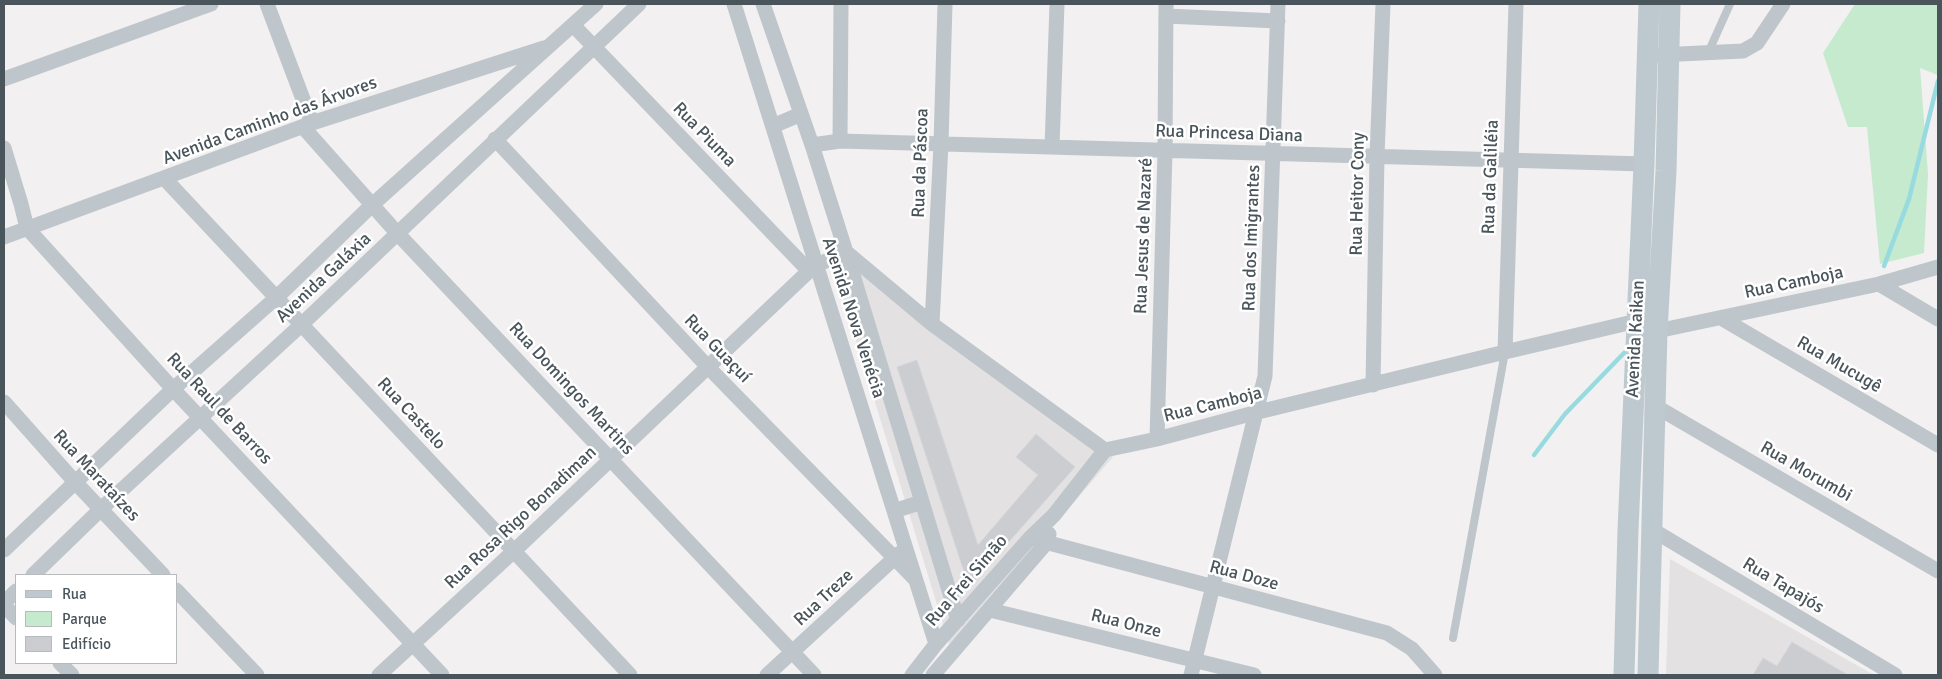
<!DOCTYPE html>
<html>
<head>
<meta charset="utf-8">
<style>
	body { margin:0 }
	#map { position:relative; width:1942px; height:679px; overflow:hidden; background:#f2f0f1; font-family:Signika,sans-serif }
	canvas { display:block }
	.frame { position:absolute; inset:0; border:5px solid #4a555b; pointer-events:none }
	.legend { position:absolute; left:15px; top:574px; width:162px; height:90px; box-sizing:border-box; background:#fff; border:1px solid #b7bbbd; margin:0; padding:6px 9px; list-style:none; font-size:15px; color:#4a555b }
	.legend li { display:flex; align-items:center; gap:10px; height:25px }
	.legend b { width:25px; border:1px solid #b7bbbd }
</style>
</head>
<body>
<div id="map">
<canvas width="1942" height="679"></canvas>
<div class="frame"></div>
<ul class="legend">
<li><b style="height:6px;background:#bec9cf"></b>Rua</li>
<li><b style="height:14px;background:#c5eace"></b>Parque</li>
<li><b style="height:14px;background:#cbcdd1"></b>Edifício</li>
</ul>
</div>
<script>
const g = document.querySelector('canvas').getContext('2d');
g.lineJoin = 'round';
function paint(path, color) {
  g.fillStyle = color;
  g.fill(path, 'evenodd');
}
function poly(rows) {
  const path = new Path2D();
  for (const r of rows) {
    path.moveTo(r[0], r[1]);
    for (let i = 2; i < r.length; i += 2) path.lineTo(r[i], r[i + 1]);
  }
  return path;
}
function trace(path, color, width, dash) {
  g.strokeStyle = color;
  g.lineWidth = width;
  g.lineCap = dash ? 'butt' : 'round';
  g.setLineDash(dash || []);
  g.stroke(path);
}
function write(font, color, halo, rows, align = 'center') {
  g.font = font + ' Signika,sans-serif';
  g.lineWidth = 5;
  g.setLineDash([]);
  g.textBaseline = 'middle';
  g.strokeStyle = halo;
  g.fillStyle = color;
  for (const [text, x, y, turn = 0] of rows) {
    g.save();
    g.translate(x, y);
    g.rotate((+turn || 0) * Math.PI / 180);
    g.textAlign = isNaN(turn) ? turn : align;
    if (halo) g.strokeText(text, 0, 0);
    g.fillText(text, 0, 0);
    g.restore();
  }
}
paint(poly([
	[825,239,1021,384,1113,457,950,647],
	[1670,559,1874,675,1666,675]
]), '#e3e1e2');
paint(poly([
	[1855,4,1938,4,1938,75,1920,68,1928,174,1924,253,1880,264,1867,127,1848,127,1823,53]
]), '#c5eace');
trace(poly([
	[1884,266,1909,199,1938,81],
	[1534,455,1565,414,1624,353]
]), '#97dbe1', 4.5);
const building = poly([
	[917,360,978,545,1038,475,1016,457,1036,434,1075,467,969,587,897,367,917,360],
	[1792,642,1848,675,1753,675,1763,658,1777,666,1792,642]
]);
paint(building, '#cbcdd1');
trace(building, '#d5d7db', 1);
trace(poly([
	[1708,53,1730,4],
	[1453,638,1505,352]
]), '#bec6cb', 8);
trace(poly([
	[267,4,312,123],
	[734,4,936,644],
	[763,4,812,145,846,252,958,620],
	[1166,16,1278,21],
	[573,25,809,271],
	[1659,55,1743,51,1757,43,1783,4],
	[4,79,211,4],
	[773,126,801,114],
	[303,127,398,234,814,675],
	[495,139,708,367,915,579],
	[840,141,841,4],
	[812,145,840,141,1644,164],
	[1052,147,1057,4],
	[4,148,21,204,27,228,173,389,442,675],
	[165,179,630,675],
	[4,237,312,123,544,48],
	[1879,284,1938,319],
	[1721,318,1938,445],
	[932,324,941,144,945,4],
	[1505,352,1516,4],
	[1373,385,1377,156,1383,4],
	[4,402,75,482,163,575],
	[1655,406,1938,571],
	[1157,439,1165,151,1166,4],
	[894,511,922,502],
	[1651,529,1895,675],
	[1030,538,1387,633,1412,649,1435,675],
	[4,550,173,389,277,297,372,205,596,4],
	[33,575,101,509,301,325,639,4],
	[176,590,257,675],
	[4,603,16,591],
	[4,605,16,618],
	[990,610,1254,675],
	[60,663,72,675],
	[379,675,514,551,809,271,817,265,846,252,932,324,1105,450,1157,439,1254,413,1505,352,1637,321,1657,331,1879,284,1938,267],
	[767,675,900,553],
	[912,675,936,644,1030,538,1054,515,1105,450],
	[933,675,1047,542,1049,534],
	[1191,675,1265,376,1278,4]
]), '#bec6cb', 15);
trace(poly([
	[1624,675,1628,530,1644,164,1649,4],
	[1648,675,1657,331,1666,171,1670,4]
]), '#bec9cf', 21);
write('18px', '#4a555b', '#fff', [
	["Avenida Caminho das Árvores",270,121,-20],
	["Rua Princesa Diana",1229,134,2],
	["Rua Piuma",704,135,46],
	["Rua da Páscoa",921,163,-88],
	["Rua da Galiléia",1491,177,-88],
	["Rua Heitor Cony",1358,194,-89],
	["Rua Jesus de Nazaré",1144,236,-88],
	["Rua dos Imigrantes",1252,238,-88],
	["Avenida Galáxia",324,278,-43],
	["Rua Camboja",1794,283,-12],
	["Avenida Nova Venécia",853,318,72],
	["Avenida Kaikan",1636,339,-87],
	["Rua Guaçuí",717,349,46],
	["Rua Mucugê",1839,365,30],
	["Rua Domingos Martins",571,389,47],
	["Rua Camboja",1213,405,-14],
	["Rua Raul de Barros",219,409,47],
	["Rua Castelo",411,414,47],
	["Rua Morumbi",1806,472,30],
	["Rua Marataízes",96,476,47],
	["Rua Rosa Rigo Bonadiman",521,518,-43],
	["Rua Doze",1244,576,15],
	["Rua Frei Simão",967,581,-49],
	["Rua Tapajós",1783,586,31],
	["Rua Treze",824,598,-43],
	["Rua Onze",1126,624,14]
]);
</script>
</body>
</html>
